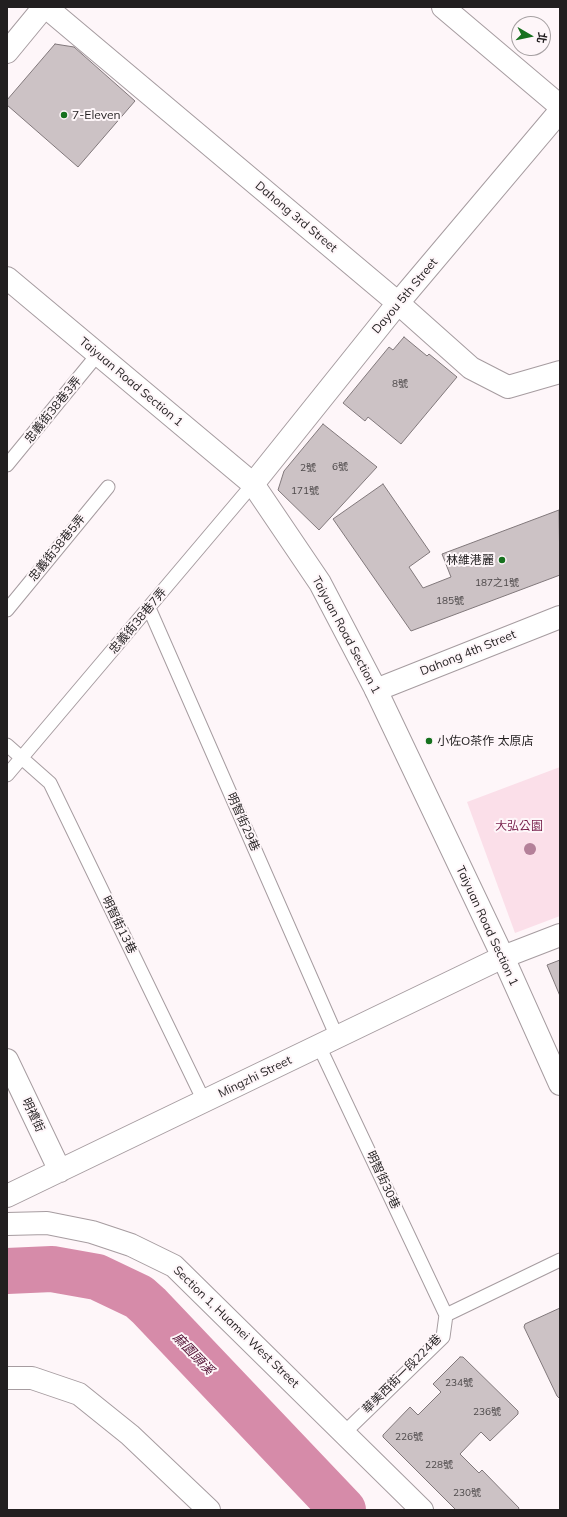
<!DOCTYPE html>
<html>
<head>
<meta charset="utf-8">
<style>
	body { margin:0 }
	#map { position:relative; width:567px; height:1517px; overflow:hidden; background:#fef6f9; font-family:Mulish,"Noto Sans TC",sans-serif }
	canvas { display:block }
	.frame { position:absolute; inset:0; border:8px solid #221f20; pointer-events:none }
	.north { position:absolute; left:511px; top:16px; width:40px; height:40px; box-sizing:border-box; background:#fef6f9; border:1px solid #a6a0a2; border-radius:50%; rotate:99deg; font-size:11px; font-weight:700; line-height:16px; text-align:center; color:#221f20 }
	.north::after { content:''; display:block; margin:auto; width:14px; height:18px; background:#16711e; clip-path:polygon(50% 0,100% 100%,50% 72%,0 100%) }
</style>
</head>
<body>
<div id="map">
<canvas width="567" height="1517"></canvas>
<div class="frame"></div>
<div class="north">北</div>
</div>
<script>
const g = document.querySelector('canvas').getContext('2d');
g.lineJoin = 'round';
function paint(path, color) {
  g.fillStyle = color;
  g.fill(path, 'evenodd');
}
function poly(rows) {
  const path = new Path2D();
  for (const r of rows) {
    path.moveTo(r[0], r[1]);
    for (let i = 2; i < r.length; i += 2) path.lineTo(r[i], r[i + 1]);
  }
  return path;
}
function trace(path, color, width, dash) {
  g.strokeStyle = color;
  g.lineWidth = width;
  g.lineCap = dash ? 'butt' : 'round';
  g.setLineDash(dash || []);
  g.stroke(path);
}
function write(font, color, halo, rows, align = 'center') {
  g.font = font + ' Mulish,"Noto Sans TC",sans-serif';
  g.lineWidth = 4;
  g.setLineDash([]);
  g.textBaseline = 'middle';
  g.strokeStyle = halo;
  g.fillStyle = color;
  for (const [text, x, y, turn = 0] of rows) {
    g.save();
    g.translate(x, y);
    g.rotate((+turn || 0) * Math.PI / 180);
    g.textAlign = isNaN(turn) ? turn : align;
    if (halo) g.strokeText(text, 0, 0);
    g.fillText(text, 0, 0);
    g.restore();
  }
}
paint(poly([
	[560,767,560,916,515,933,467,802]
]), '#fbdfe9');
trace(poly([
	[7,1271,52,1269,97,1277,139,1297,149,1306,343,1510]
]), '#d68ba9', 46);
const building = poly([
	[55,44,74,47,135,101,78,167,7,105,7,100,55,44],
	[404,337,427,356,429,354,457,377,401,444,368,417,365,421,343,403,389,347,393,350,404,337],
	[323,424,377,467,319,530,278,490,284,471,323,424],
	[383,484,430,552,409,567,423,588,451,577,442,554,559,510,560,575,411,631,333,519,383,484],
	[560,960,560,996,547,965,560,960],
	[560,1308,560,1397,559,1398,557,1396,524,1327,525,1324,560,1308],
	[460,1357,463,1357,518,1411,518,1414,490,1441,481,1432,460,1454,479,1473,482,1470,519,1508,518,1510,456,1510,383,1437,383,1435,410,1407,418,1415,441,1392,433,1384,460,1357]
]);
paint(building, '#ccc2c5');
trace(building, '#81787b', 1);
const service = poly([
	[7,465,98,354],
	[149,608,337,1037],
	[7,610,108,487],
	[7,745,50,783,204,1101],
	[7,775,253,484],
	[319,1046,446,1315],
	[344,1433,443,1337,446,1315,560,1260]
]);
const minor = poly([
	[46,7,398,303,471,368,508,387,560,372],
	[443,7,560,106],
	[7,52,44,7],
	[253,484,398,303,560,111],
	[376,690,560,617],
	[7,1060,60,1171],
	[7,1196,503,957,560,935],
	[7,1224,47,1223,92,1232,131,1245,174,1266,422,1510],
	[7,1378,32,1378,79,1394,130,1435,209,1510]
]);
const tertiary = poly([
	[7,278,253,484,320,583,376,690,503,957,560,1084]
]);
trace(service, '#a69ca0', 15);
trace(minor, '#a69ca0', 24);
trace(tertiary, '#a69ca0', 24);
trace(service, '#fff', 13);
trace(minor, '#fff', 22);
trace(tertiary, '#fff', 22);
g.fillStyle = '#b48099';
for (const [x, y] of [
	[530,849]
]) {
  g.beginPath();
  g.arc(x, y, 6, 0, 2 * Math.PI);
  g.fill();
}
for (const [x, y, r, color] of [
	[64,115,4,"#16711e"],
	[502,560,4,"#16711e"],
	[429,741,4,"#16711e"]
]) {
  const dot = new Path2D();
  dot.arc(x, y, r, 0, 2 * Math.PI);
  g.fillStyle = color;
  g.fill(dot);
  trace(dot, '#fef6f9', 1.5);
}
write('10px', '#4c4849', null, [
	["8號",400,384],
	["6號",340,467],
	["2號",308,468],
	["171號",305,491],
	["187之1號",497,583],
	["185號",450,601],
	["234號",459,1383],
	["236號",487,1412],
	["226號",409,1437],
	["228號",439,1465],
	["230號",467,1493]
]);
write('12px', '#221f20', '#fef6f9', [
	["7-Eleven",72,115],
	["林維港麗",494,560,"right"],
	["小佐O茶作 太原店",437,741]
], 'left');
write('12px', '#221f20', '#fef6f9', [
	["Dahong 3rd Street",296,217,40],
	["Dayou 5th Street",405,296,-50],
	["Taiyuan Road Section 1",131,382,40],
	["忠義街38巷3弄",53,410,-51],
	["忠義街38巷5弄",57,548,-51],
	["忠義街38巷7弄",138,621,-50],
	["Taiyuan Road Section 1",346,635,62],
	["Dahong 4th Street",468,653,-22],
	["明智街29巷",243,822,66],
	["明智街13巷",119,925,64],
	["Taiyuan Road Section 1",487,926,65],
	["Mingzhi Street",255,1077,-26],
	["明禮街",33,1115,65],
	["明智街30巷",383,1180,65],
	["Section 1, Huamei West Street",236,1327,44],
	["華美西街一段224巷",402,1374,-45]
]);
write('12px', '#771f4b', '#fef6f9', [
	["大弘公園",519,826]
]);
write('italic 13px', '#4d0a2e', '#fef6f9', [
	["麻園頭溪",193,1354,46]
]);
</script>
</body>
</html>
